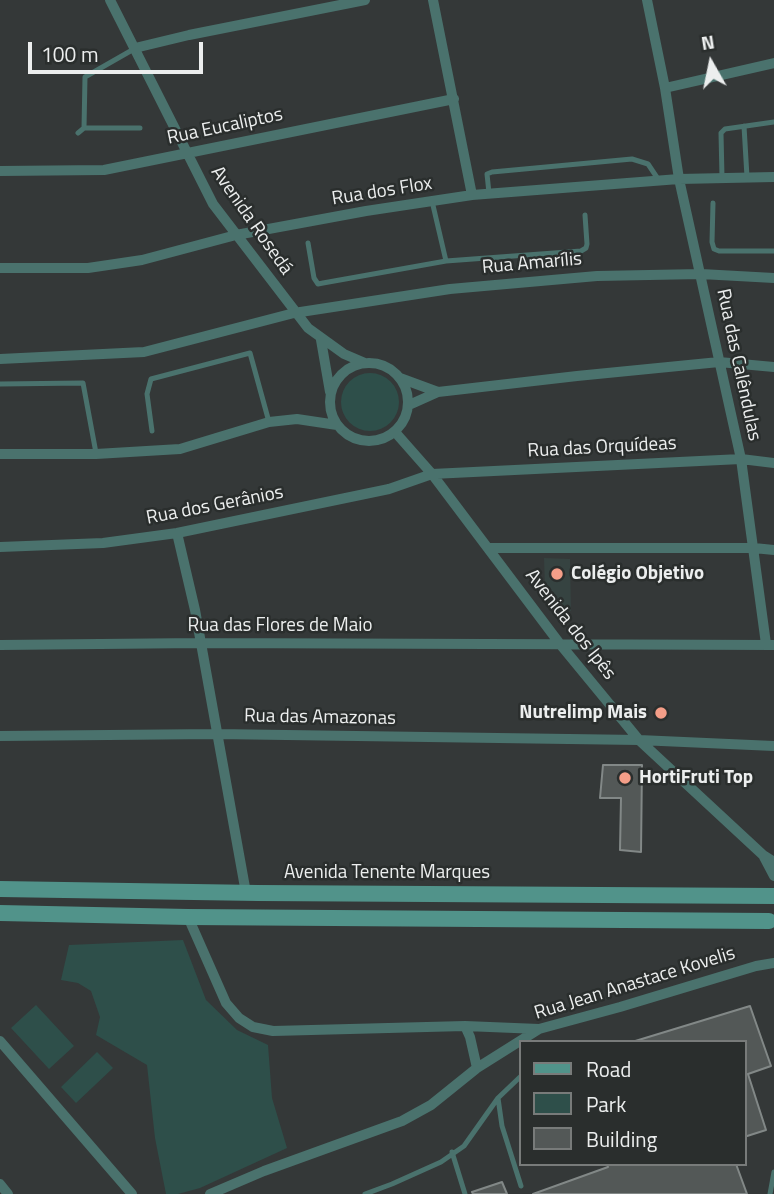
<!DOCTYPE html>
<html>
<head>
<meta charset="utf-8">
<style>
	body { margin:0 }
	#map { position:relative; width:774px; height:1194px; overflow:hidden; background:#343838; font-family:"Titillium Web",sans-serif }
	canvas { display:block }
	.legend { position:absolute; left:519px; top:1040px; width:228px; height:126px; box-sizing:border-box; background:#2a2e2d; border:2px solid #787b7a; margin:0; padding:9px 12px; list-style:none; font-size:21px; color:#eceeee }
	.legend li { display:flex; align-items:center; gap:14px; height:35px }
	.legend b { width:35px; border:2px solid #787b7a }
	.north { position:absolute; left:676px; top:28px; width:70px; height:70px; -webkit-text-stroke:5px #2a2e2d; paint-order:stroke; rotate:351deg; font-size:19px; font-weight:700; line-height:28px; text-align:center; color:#eceeee }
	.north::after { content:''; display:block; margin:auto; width:24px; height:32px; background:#eceeee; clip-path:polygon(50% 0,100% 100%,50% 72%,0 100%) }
	.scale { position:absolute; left:28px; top:42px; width:175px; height:32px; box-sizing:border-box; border:4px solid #eceeee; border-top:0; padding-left:9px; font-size:21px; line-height:24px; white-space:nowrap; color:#eceeee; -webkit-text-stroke:5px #2a2e2d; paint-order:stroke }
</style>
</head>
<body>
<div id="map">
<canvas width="774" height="1194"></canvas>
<ul class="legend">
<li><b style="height:9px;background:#51938a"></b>Road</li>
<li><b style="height:19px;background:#2e4f4a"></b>Park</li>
<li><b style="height:19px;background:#535857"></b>Building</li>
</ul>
<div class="north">N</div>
<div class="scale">100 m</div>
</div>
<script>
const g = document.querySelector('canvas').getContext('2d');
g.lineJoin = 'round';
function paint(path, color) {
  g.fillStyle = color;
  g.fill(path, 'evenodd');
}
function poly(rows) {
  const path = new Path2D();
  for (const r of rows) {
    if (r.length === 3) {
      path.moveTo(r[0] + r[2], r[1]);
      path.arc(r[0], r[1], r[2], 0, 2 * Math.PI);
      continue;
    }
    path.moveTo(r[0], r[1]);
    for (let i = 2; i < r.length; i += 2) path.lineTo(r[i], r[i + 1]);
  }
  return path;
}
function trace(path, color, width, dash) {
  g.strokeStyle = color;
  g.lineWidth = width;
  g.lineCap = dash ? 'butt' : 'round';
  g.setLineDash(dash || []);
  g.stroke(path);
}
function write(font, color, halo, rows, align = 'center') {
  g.font = font + ' "Titillium Web",sans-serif';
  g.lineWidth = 5;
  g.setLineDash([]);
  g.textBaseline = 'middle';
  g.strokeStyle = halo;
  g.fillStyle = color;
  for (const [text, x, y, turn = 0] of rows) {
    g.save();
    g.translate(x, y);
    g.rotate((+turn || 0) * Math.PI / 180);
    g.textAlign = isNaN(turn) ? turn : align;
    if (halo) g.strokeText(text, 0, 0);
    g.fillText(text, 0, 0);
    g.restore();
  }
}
paint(poly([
	[544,558,570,559,571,611,560,610,545,589]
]), '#364341');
paint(poly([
	[370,402,29],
	[183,940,206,1000,237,1030,268,1045,272,1098,287,1148,200,1188,178,1194,166,1194,155,1138,147,1065,96,1035,100,1017,91,991,78,983,61,980,69,945],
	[36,1005,74,1046,49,1069,11,1028],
	[97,1052,113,1068,76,1103,61,1087]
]), '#2e4f4a');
const building = poly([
	[603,765,642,765,641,852,620,850,621,798,600,798,603,765],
	[750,1006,771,1066,748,1074,766,1130,744,1137,744,1042,632,1042,750,1006],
	[607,1164,736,1164,747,1194,533,1194,608,1167,607,1164],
	[502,1182,507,1194,473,1194,472,1192,502,1182]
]);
paint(building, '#535857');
trace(building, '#828887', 2);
trace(poly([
	[744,126,747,177],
	[84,128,140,128],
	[78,133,84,128,85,77,134,49],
	[722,177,721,133,725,129,774,122],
	[489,193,487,174,492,172,632,159,648,164,658,179],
	[432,201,446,261],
	[713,203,712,242,714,249,719,251,774,251],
	[308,243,314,278,318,284,323,283,446,261,581,251,586,248,587,244,585,215],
	[0,384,83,383,96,453],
	[152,431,147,394,151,379,250,353,269,422],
	[498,1098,502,1126,521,1186],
	[452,1152,465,1194],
	[365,1194,392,1184,441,1162,464,1146,498,1098,520,1077],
	[770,1194,774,1172]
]), '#4a726d', 5);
trace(poly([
	[110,0,213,204,308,328,344,354,365,363],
	[433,0,472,195],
	[647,0,665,88,679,179,741,459,766,644],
	[135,48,189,35,365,0],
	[665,88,774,63],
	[0,171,104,170,454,99],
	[0,268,88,268,142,260,236,235,366,211,472,195,679,179,774,177],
	[321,340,330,392],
	[0,359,144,352,294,313,450,289,597,276,701,274,774,278],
	[369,402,39],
	[400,378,438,392],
	[409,405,438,392,577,376,719,362,774,367],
	[395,432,432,474,560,644,639,740,763,855,774,862],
	[0,454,96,454,180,449,269,422,297,419,337,425],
	[177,533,195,610,246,893],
	[0,547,103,543,177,533,389,489,432,474,741,459,774,463],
	[489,548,754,548,774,550],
	[0,645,200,643,774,645],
	[0,736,216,734,639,740,774,746],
	[764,857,774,876],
	[188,917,226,1003,239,1018,253,1027,273,1031,465,1026,539,1029],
	[465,1026,470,1037,477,1068],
	[0,1041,132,1194],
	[0,1184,8,1194],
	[210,1194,264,1171,402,1121,431,1105,477,1068,539,1029,620,1007,756,966,774,963]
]), '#4a726d', 10);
trace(poly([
	[0,889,258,893,774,896],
	[0,913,188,917,769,921]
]), '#51938a', 16);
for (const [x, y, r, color] of [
	[557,574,7,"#f49e88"],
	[661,713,7,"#f49e88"],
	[625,778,7,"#f49e88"]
]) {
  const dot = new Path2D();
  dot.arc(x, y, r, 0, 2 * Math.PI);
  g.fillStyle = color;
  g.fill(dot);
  trace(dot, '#2a2e2d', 2.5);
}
write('19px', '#eceeee', '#2a2e2d', [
	["Rua Eucaliptos",225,127,-12],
	["Rua dos Flox",382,192,-9],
	["Avenida Rosedá",251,221,55],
	["Rua Amarílis",532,264,-5],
	["Rua das Calêndulas",738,365,78],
	["Rua das Orquídeas",602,448,-3],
	["Rua dos Gerânios",215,506,-11],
	["Avenida dos Ipês",570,625,52],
	["Rua das Flores de Maio",280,626],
	["Rua das Amazonas",320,718,1],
	["Avenida Tenente Marques",387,873],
	["Rua Jean Anastace Kovelis",635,984,-17]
]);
write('bold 19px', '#eceeee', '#2a2e2d', [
	["Colégio Objetivo",571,574],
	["Nutrelimp Mais",647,713,"right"],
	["HortiFruti Top",639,778]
], 'left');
</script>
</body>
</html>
